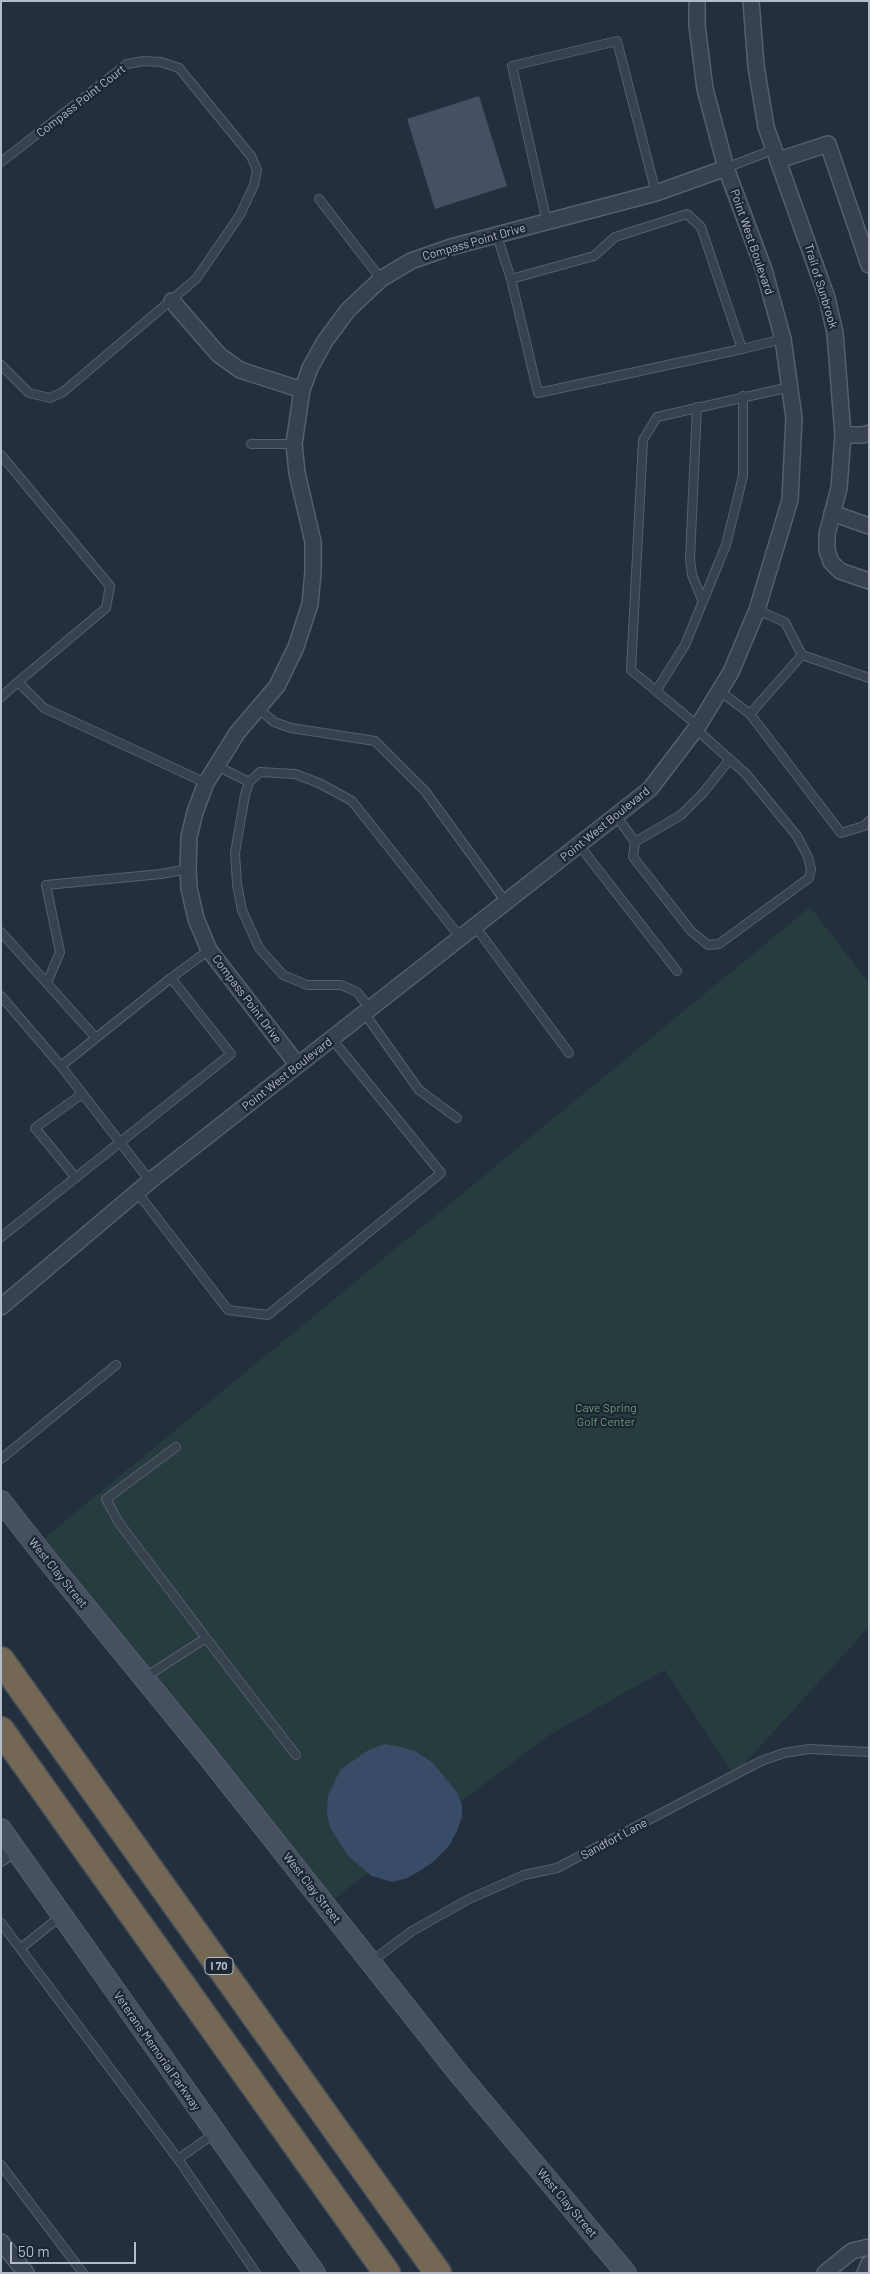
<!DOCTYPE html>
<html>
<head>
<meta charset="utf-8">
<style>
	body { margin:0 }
	#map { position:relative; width:870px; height:2274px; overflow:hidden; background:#242f3e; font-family:Barlow,sans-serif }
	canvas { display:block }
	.frame { position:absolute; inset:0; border:2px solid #b4bcc9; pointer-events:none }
	.scale { position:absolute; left:10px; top:2242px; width:126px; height:22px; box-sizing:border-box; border:2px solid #b4bcc9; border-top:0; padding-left:6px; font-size:15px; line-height:18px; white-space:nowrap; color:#b4bcc9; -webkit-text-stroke:4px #1d2633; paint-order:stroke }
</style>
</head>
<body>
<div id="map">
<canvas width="870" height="2274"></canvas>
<div class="frame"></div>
<div class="scale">50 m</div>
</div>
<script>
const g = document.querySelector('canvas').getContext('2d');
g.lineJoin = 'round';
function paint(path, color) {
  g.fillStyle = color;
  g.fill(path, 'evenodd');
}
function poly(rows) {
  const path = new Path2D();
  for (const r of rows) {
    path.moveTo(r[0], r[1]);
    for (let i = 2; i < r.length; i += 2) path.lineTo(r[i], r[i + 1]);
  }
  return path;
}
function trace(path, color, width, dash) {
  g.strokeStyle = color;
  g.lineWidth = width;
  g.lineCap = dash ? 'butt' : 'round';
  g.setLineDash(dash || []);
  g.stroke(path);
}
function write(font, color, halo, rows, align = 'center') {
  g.font = font + ' Barlow,sans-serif';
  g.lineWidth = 4.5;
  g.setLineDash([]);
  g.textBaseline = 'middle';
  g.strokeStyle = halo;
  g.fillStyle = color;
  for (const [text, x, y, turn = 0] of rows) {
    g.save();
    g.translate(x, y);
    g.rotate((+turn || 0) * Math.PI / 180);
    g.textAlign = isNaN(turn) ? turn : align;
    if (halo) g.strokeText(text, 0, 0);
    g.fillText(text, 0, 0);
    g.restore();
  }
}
paint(poly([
	[810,907,869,983,869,1627,734,1775,665,1670,549,1735,321,1909,36,1545]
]), '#263c3f');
paint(poly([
	[384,1744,401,1747,415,1751,433,1763,456,1791,462,1805,462,1817,457,1831,449,1846,433,1862,418,1872,407,1878,392,1882,372,1876,348,1856,330,1827,327,1815,328,1796,340,1770,367,1751]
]), '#394c67');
paint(poly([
	[479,96,507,186,435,209,407,119]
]), '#455162');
const lane = poly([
	[1,162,127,64,144,61,161,62,179,68,251,156,257,170,254,185,240,215,196,279,63,392,50,398,29,393,1,365],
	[726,168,775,149],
	[319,199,381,279],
	[547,222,512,66,617,41,656,193],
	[497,236,511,279,538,393,742,349,701,227,687,214,615,237,594,256,511,279],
	[742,349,783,339],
	[697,407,690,558,692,575,703,602],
	[251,444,294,444],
	[1,455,110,586,106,608,18,682,44,708,206,783],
	[757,610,785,622,802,655,869,678],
	[656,691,685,645,726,545,743,476,743,396],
	[721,692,750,714,841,833,864,826,869,821],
	[1,697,18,682],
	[259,709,274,722,291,728,375,741,425,791,505,901],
	[750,714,802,655],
	[698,726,631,670,643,440,657,417,790,387],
	[215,765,249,782],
	[617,817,635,842,633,857,691,931,708,945,719,944,809,878,811,869,808,857,797,836,746,774,696,729],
	[635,842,681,815,703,793,730,759],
	[579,845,677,971],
	[474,925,569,1053],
	[1,932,96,1038],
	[47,983,60,952,46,885,161,874,188,869],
	[1,996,61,1066],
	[370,1009,357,992,341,985,307,985,283,975,259,948,242,910,237,884,235,853,245,795,249,782,260,772,295,774,319,783,352,801,460,937],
	[365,1014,419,1090,457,1118],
	[76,1178,35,1128,82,1094],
	[150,1181,61,1066,171,978],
	[137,1192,228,1310,268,1315,441,1173,332,1039],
	[1,1237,231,1054,171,978,209,950],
	[176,1447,106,1499,119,1523,206,1638],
	[1,1459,116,1365],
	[144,1678,206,1638,296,1755],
	[1,1923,178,2159,256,2273],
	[21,1948,61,1916],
	[372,1961,412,1931,469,1899,524,1875,557,1868,761,1761,784,1753,809,1749,869,1752],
	[178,2159,215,2133],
	[1,2165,83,2273]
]);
const street = poly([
	[751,1,756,66,766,127,827,298,835,333,843,435,839,488,827,534,827,550,831,562,840,571,869,581],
	[779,160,828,144,869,265],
	[172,301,219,355,240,370,302,390],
	[843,435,863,435,869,433],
	[832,513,869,526],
	[297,1064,209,950,196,919,189,888,188,869,189,837,195,812,206,783,237,733,277,686,296,647,310,604,313,572,313,542,297,473,294,444,302,390,310,368,325,341,348,310,381,279,411,261,451,247,656,193,726,168],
	[1,1307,150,1181,650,789,698,726,731,672,757,610,790,500,794,418,783,339,764,270,726,168,705,89,697,25,697,1],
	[1,1858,14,1847],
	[1,2242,26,2273],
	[825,2273,852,2251,869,2247],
	[865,2273,869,2264]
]);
const secondary = poly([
	[1,1501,45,1557,201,1748,459,2074,626,2273],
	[1,1829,315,2273]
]);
const highway = poly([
	[1,1660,438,2273],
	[1,1730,387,2273]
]);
trace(lane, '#565f6c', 10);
trace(street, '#565f6c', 18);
trace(secondary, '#565f6c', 22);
trace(highway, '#434c59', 29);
trace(lane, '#38414e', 8);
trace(street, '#38414e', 15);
trace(secondary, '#465061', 20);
trace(highway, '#746855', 26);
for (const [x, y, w] of [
	[219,1966,28]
]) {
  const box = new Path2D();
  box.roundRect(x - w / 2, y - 8.5, w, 17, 4);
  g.fillStyle = '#1d2633';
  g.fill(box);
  trace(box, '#b4bcc9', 1);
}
write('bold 11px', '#b4bcc9', null, [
	["I 70",219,1966]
]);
write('12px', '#b4bcc9', '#1d2633', [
	["Compass Point Court",81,101,-38],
	["Compass Point Drive",474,242,-16],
	["Point West Boulevard",752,242,71],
	["Trail of Sunbrook",821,286,73],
	["Point West Boulevard",605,824,-39],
	["Compass Point Drive",247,999,53],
	["Point West Boulevard",287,1074,-38],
	["West Clay Street",58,1573,51],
	["Sandfort Lane",614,1839,-28],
	["West Clay Street",312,1888,52],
	["Veterans Memorial Parkway",157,2051,55],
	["West Clay Street",567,2203,50]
]);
write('12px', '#6b9a76', '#1d2633', [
	["Cave Spring",606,1408],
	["Golf Center",606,1422]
]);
</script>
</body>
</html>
